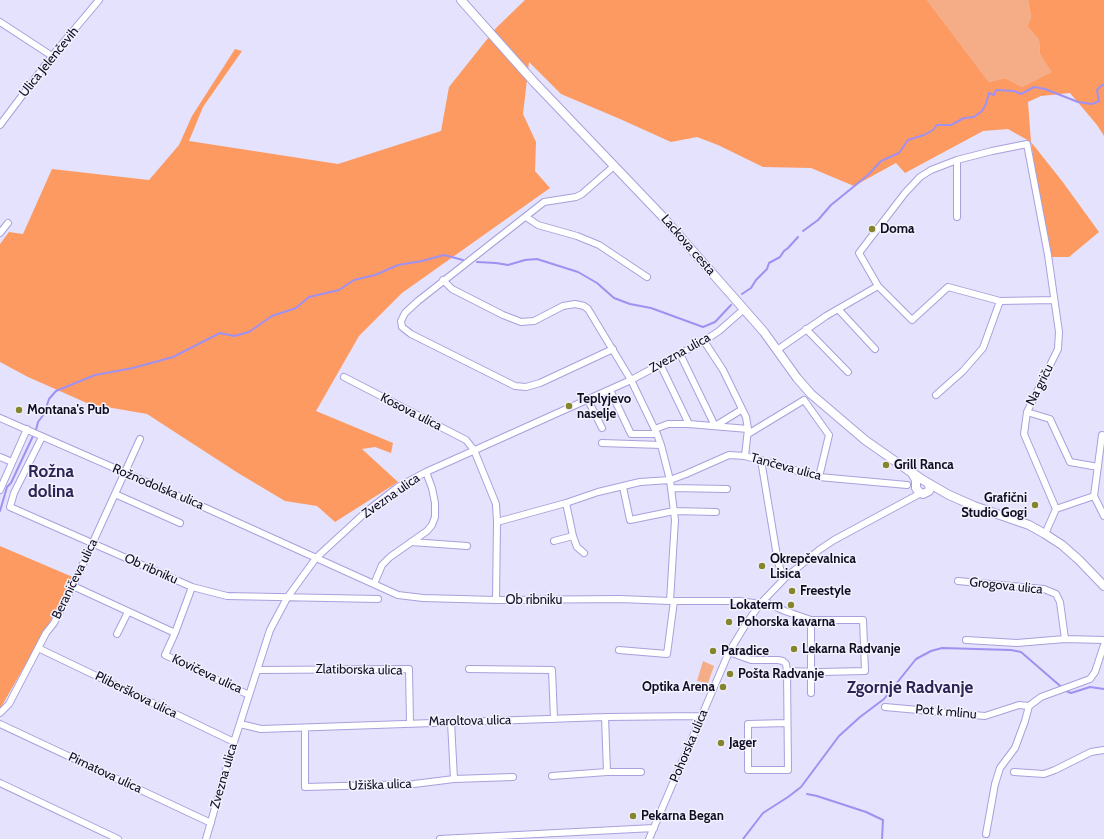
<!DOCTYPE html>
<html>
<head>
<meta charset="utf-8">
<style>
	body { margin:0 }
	canvas { display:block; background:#e4e2fc }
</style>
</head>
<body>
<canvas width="1104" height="839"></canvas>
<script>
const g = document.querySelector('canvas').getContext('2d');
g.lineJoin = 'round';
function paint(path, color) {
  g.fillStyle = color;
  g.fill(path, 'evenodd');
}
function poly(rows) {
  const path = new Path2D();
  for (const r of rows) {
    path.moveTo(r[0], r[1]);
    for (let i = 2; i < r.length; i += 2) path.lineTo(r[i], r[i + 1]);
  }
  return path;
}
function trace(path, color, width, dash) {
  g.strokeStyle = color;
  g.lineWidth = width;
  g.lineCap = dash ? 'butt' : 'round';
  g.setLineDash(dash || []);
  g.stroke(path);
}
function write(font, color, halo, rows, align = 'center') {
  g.font = font + ' Cabin,sans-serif';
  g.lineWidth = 3;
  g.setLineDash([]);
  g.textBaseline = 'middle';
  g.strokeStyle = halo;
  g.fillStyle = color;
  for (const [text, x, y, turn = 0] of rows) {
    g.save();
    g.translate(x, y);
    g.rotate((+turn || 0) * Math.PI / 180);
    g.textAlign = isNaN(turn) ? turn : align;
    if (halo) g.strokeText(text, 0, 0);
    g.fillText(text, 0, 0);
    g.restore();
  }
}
paint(poly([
	[927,0,1028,0,1031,18,1027,26,1039,40,1040,54,1053,72,1022,87,1005,78,989,82],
	[703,661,714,666,708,683,697,681]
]), '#f4ad87');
paint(poly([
	[525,0,927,0,989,82,1005,78,1022,87,1052,72,1040,54,1039,40,1027,26,1031,18,1028,0,1104,0,1104,136,1097,125,1070,93,1041,96,1028,102,1031,142,1062,181,1099,232,1069,257,1051,257,1041,209,1031,142,1008,129,983,131,905,173,896,163,854,186,811,168,763,167,718,145,697,137,671,142,620,119,561,94,529,62,523,114,536,142,535,171,550,188,402,293,359,336,316,411,393,443,391,453,375,447,362,449,398,482,335,522,317,506,285,501,238,473,147,414,89,404,28,377,0,362,0,244,9,232,23,234,52,169,149,180,179,145,192,116,235,49,242,51,203,107,189,141,338,164,441,131,449,87,496,28],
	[0,546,75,578,0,709]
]), '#fd9a62');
trace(poly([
	[803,231,818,220,831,205,868,175,881,161,899,153,908,140,924,135,933,130,937,125,951,125,964,118,974,117,982,111,986,104,989,93,994,95,996,90,1014,91,1021,94,1034,87,1045,89,1078,102,1092,104,1099,101,1097,90,1102,85,1104,85],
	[477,262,496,263,508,265,525,260,537,259,578,272,597,283,614,298,630,304,651,308,703,327,715,322,731,305],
	[742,294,751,288,756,280,767,269,769,263,780,257,784,251,788,248,798,237],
	[36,430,38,422,44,414,49,399,56,391,95,375,133,368,173,357,220,333,234,336,249,332,272,316,296,308,309,297,339,290,354,280,375,275,398,265,422,261,444,255,463,260],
	[0,511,7,487,11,483,33,436],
	[807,794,817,796,866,812,883,820,882,839],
	[743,839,763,813,788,797,801,787,839,736,860,717,884,699,916,659,931,651,942,648,1011,650,1021,652,1066,691,1071,693,1090,687,1104,689]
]), '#9f91f1', 2);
const minor = poly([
	[0,22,52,56],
	[0,125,52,56,99,0],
	[957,160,957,217],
	[526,217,538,225,577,236,599,245,647,277],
	[0,233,8,223],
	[443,280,452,289,503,315,521,322,534,321,563,306,575,304,584,306,588,309,631,380,657,434,661,445,670,480,675,520,670,601],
	[878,286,912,320,948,287,1000,301,1054,300],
	[838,309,875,349],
	[806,329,848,372],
	[704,341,723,370,746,417,748,429,745,456],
	[613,349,540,383,526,387,515,386,411,334,402,327,401,321,405,313,418,301,544,202,576,197,582,194,614,166],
	[777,350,826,316,878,286,859,253,905,193,920,177,931,170,957,160,992,151,1027,144,1048,255,1059,332,1058,349,1027,412,1024,434,1056,509,1045,534],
	[680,354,715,426,741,410],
	[660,364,689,424],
	[344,377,466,440,474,450,496,504,497,522,496,600],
	[610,390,631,434,657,434],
	[936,395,963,371,983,348,1000,301],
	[588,400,602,428],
	[1027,412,1050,419,1070,462,1098,467],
	[0,418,208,509,398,595,423,598,496,600,620,599,670,601,740,601,760,604],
	[655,429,668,424,689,424,748,429],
	[748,434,804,400,829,435,819,477],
	[1102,435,1094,496,1104,516],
	[42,437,14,493,10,507,192,587,227,596,378,599],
	[602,443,661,445],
	[0,457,12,462],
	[761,460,778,562,782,574,785,578],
	[623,487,630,520,674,511,716,512],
	[671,488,727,489],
	[0,490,27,429],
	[115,494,180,523],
	[566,503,573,536,577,547,584,553],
	[1056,509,1094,496],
	[497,522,566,503,598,492,640,482,670,480,686,474,729,455,745,456,819,477,907,485],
	[554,541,573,536],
	[411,542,467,546],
	[958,581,1044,589,1056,594,1060,602,1065,639],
	[374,584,382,565,390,557,427,531,432,525,435,517,435,503,432,488,426,472],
	[73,586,175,633],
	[192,587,175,633,165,655,249,695],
	[763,601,785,611,811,620,863,620,865,671,820,672,787,671],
	[811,620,811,693],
	[117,634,128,612],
	[966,640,1017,643,1065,639,1104,640],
	[38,648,234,742],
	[619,650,667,654,674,601],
	[729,652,751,660,778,660,783,661,786,664,787,671,788,770,748,770,748,724,787,723],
	[469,669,552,670,554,719],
	[258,670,409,669,410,723],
	[885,707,985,716,1019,705,1029,706],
	[0,713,9,704,46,633,54,623,73,586,140,439],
	[605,717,607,772],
	[451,722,454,779],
	[0,724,211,823],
	[240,724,261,729,605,717,701,716],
	[305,728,305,787,414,784,454,779,513,777],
	[1014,772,1044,774,1055,770,1091,752,1104,750],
	[552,776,607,772,641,772],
	[0,783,118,839],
	[986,834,995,784,1000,768,1015,748,1025,721,1029,706,1041,697,1090,679,1095,672,1104,645],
	[206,839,234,742,270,630,287,598,316,558,367,511,398,487,426,472,631,380,704,341,719,331,744,309],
	[440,839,654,828],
	[649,839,729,652,746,624,760,604,785,578,819,550,834,540,921,493]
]);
const tertiary = poly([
	[461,0,534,82,662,216,764,332,797,378,811,394,865,440,912,473,916,480,916,488,919,492,923,494,929,491,930,488,928,483],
	[913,473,923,480,949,495,974,506,1029,525,1045,534,1062,545,1079,560,1104,586]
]);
trace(minor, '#a7a1dd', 8);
trace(tertiary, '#a7a1dd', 10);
trace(minor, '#fff', 6);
trace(tertiary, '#fff', 8);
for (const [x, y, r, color] of [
	[872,229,4,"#85852e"],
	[569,406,4,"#85852e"],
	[19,410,4,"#85852e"],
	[886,465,4,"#85852e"],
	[1035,505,4,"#85852e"],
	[762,566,4,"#85852e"],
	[792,591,4,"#85852e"],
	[791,605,4,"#85852e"],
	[729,622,4,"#85852e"],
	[794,649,4,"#85852e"],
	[713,651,4,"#85852e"],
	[730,674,4,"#85852e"],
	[723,687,4,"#85852e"],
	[721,743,4,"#85852e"],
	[633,816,4,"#85852e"]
]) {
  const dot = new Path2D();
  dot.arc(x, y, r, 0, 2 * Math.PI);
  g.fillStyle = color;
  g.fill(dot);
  trace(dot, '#f2f1fe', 1.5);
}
write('13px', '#100d22', '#f2f1fe', [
	["Ulica Jelenčevih",49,62,-51],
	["Lackova cesta",688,245,49],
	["Zvezna ulica",680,353,-29],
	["Na griču",1040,385,-63],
	["Kosova ulica",411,412,27],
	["Tančeva ulica",786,467,15],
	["Rožnodolska ulica",158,487,23],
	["Zvezna ulica",391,496,-35],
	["Ob ribniku",151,569,24],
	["Beraničeva ulica",75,579,-64],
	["Grogova ulica",1006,586,6],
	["Ob ribniku",534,600],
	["Zlatiborska ulica",359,670,1],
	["Kovičeva ulica",207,674,25],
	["Pliberškova ulica",136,695,26],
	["Pot k mlinu",946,712,5],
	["Maroltova ulica",470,721,-1],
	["Pohorska ulica",689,746,-67],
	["Pirnatova ulica",105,773,25],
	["Zvezna ulica",224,776,-74],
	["Užiška ulica",380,785,-2]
]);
write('bold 13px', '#100d22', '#f2f1fe', [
	["Doma",880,229],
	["Teplyjevo",577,399],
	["naselje",577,414],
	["Montana's Pub",27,410],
	["Grill Ranca",894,465],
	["Grafični",1027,498,"right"],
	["Studio Gogi",1027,513,"right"],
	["Okrepčevalnica",770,559],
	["Lisica",770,574],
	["Freestyle",800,591],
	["Lokaterm",783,605,"right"],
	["Pohorska kavarna",737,622],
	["Lekarna Radvanje",802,649],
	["Paradice",721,651],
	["Pošta Radvanje",738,674],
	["Optika Arena",715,687,"right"],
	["Jager",729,743],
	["Pekarna Began",641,816]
], 'left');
write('bold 17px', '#2d2455', '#f2f1fe', [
	["Rožna",51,472],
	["dolina",51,492],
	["Zgornje Radvanje",910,688]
]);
</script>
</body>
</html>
